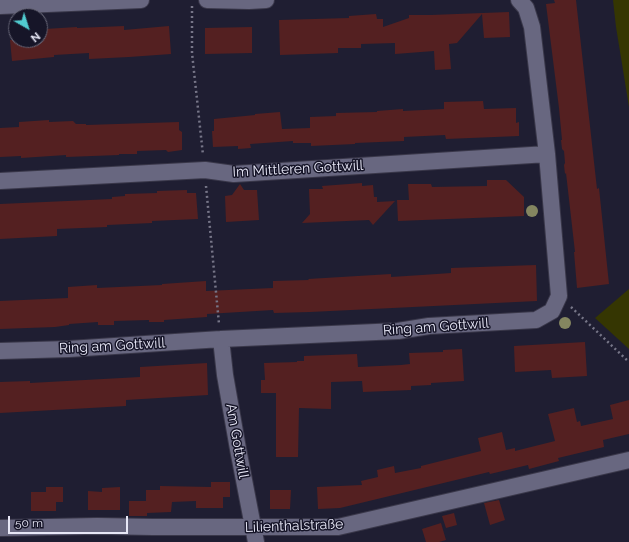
<!DOCTYPE html>
<html>
<head>
<meta charset="utf-8">
<style>
	body { margin:0 }
	#map { position:relative; width:629px; height:542px; overflow:hidden; background:#1f1e32; font-family:Raleway,sans-serif }
	canvas { display:block }
	.north { position:absolute; left:8px; top:8px; width:40px; height:40px; box-sizing:border-box; background:#161528; border:1px solid #6a697a; border-radius:50%; rotate:141deg; font-size:11px; font-weight:700; line-height:16px; text-align:center; color:#e7e7f6 }
	.north::after { content:''; display:block; margin:auto; width:14px; height:18px; background:#51ccd1; clip-path:polygon(50% 0,100% 100%,50% 72%,0 100%) }
	.scale { position:absolute; left:8px; top:516px; width:120px; height:18px; box-sizing:border-box; border:2px solid #e7e7f6; border-top:0; padding-left:5px; font-size:12px; line-height:14px; white-space:nowrap; color:#e7e7f6; -webkit-text-stroke:3px #161528; paint-order:stroke }
</style>
</head>
<body>
<div id="map">
<canvas width="629" height="542"></canvas>
<div class="north">N</div>
<div class="scale">50 m</div>
</div>
<script>
const g = document.querySelector('canvas').getContext('2d');
g.lineJoin = 'round';
function paint(path, color) {
  g.fillStyle = color;
  g.fill(path, 'evenodd');
}
function poly(rows) {
  const path = new Path2D();
  for (const r of rows) {
    path.moveTo(r[0], r[1]);
    for (let i = 2; i < r.length; i += 2) path.lineTo(r[i], r[i + 1]);
  }
  return path;
}
function trace(path, color, width, dash) {
  g.strokeStyle = color;
  g.lineWidth = width;
  g.lineCap = dash ? 'butt' : 'round';
  g.setLineDash(dash || []);
  g.stroke(path);
}
function write(font, color, halo, rows, align = 'center') {
  g.font = font + ' Raleway,sans-serif';
  g.lineWidth = 3;
  g.setLineDash([]);
  g.textBaseline = 'middle';
  g.strokeStyle = halo;
  g.fillStyle = color;
  for (const [text, x, y, turn = 0] of rows) {
    g.save();
    g.translate(x, y);
    g.rotate((+turn || 0) * Math.PI / 180);
    g.textAlign = isNaN(turn) ? turn : align;
    if (halo) g.strokeText(text, 0, 0);
    g.fillText(text, 0, 0);
    g.restore();
  }
}
paint(poly([
	[613,0,629,0,629,107,616,27],
	[629,289,629,349,595,318]
]), '#353602');
paint(poly([
	[554,0,576,0,597,189,599,188,609,284,577,288,574,252,575,252,566,173,565,174,564,165,565,163,564,151,562,149,561,140,562,140,559,108,546,4,555,3],
	[509,12,510,37,484,38,482,14,457,43,449,44,451,69,435,70,434,51,395,54,395,43,361,44,361,48,338,48,338,53,280,55,279,20,349,18,349,16,376,14,377,19,383,19,383,27,409,18,409,15,431,15],
	[124,26,124,30,169,26,171,54,129,57,89,59,89,53,54,55,54,57,12,61,10,40,40,40,40,33,46,32,45,29,77,27,77,28],
	[252,27,252,53,205,54,205,28],
	[483,101,484,109,516,108,516,123,519,122,519,136,446,139,445,135,404,137,404,141,355,143,355,144,311,146,311,143,293,143,293,141,250,144,251,148,238,149,238,146,213,147,212,131,214,131,214,119,255,115,255,114,280,112,282,129,310,128,310,117,336,116,336,113,377,112,377,111,403,109,403,111,444,109,444,102],
	[49,120,49,122,73,121,76,124,86,124,86,125,179,122,179,130,182,132,182,150,168,152,166,150,137,151,137,154,119,154,119,155,66,157,66,155,21,158,21,156,0,157,0,128,19,127,19,122],
	[487,180,506,180,524,197,524,216,398,221,397,200,409,200,408,184,431,184,432,187,487,186],
	[362,183,362,186,373,185,374,197,377,197,377,202,395,201,373,225,369,220,302,223,310,214,309,189,323,189,322,186],
	[240,184,244,190,257,190,259,220,226,222,225,196,232,195],
	[187,190,187,193,196,193,198,219,152,221,152,223,107,225,107,227,57,229,57,236,0,239,0,204,112,199,112,197,125,196,125,194,157,193,157,191],
	[536,265,537,301,310,312,274,313,273,310,207,314,207,317,164,320,164,322,149,322,149,320,114,321,114,325,98,325,98,322,69,324,69,325,55,327,0,329,0,301,68,298,68,287,97,285,97,288,162,285,162,284,206,281,206,291,273,288,273,281,309,280,308,279,391,274,391,277,422,275,451,273,451,268],
	[585,342,587,376,552,378,551,370,515,372,514,346],
	[462,349,464,381,431,383,431,385,411,386,411,390,363,392,362,381,331,382,331,409,299,408,298,457,276,457,276,393,261,393,261,380,265,380,264,363,297,362,297,361,304,361,304,356,357,354,358,367,401,365,410,364,409,353,443,352,443,350],
	[207,363,208,395,126,400,126,406,0,413,0,382,30,381,30,383,140,377,140,367],
	[629,400,629,434,603,440,604,447,558,458,559,461,529,469,528,465,490,474,489,472,340,508,318,509,317,487,362,485,361,481,378,477,377,470,394,466,395,473,421,468,421,466,481,451,478,438,502,432,506,450,515,448,515,451,555,441,548,414,574,408,577,422,580,421,581,426,613,419,610,405],
	[211,482,230,482,230,497,223,497,223,508,196,508,196,501,172,502,171,512,147,513,147,516,129,516,129,501,146,501,146,490,160,490,160,486,211,487],
	[46,487,63,487,63,502,56,502,56,511,31,511,31,492,46,492],
	[120,487,120,510,88,510,88,491,102,492,102,488],
	[270,490,291,490,290,509,270,509],
	[499,500,505,520,490,525,484,503],
	[454,513,457,525,446,528,442,516],
	[441,523,446,540,439,542,426,542,422,529]
]), '#542021');
const street = poly([
	[207,0,249,1,266,0],
	[0,6,141,0],
	[0,181,205,170,234,174,547,154],
	[221,339,225,375,238,449,256,542],
	[0,351,69,349,221,339,398,331,429,326,536,320,552,311,559,296,547,154,532,27,526,8,519,0],
	[0,528,97,526,153,527,338,527,629,460]
]);
trace(street, '#3a384a', 18);
trace(poly([
	[192,6,192,53,203,155],
	[206,186,219,324],
	[571,307,629,362]
]), '#777688', 2.5, [2, 3]);
trace(street, '#686780', 16);
g.fillStyle = '#848660';
for (const [x, y] of [
	[532,211],
	[565,323]
]) {
  g.beginPath();
  g.arc(x, y, 6, 0, 2 * Math.PI);
  g.fill();
}
write('14px', '#e7e7f6', '#161528', [
	["Im Mittleren Gottwill",298,169,-3],
	["Ring am Gottwill",436,327,-4],
	["Ring am Gottwill",112,346,-3],
	["Am Gottwill",237,441,80],
	["Lilienthalstraße",294,526,-2]
]);
</script>
</body>
</html>
